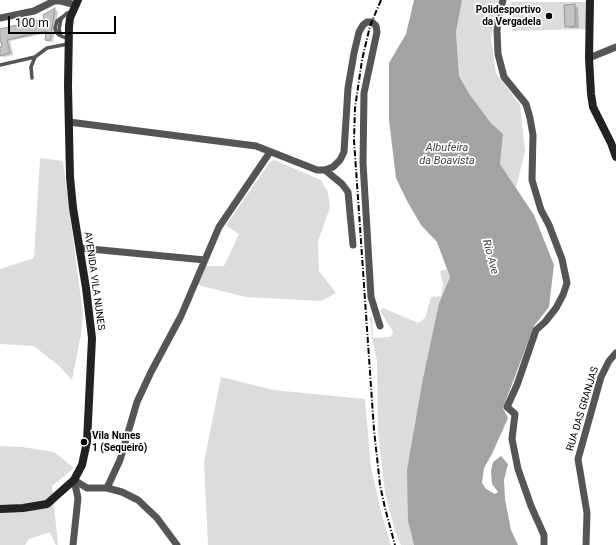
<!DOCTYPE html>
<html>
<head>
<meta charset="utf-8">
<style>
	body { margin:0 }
	#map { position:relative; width:616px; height:545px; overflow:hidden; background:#fff; font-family:Roboto,sans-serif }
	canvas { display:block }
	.scale { position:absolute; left:8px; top:16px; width:108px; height:18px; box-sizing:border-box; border:2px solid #000; border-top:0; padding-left:5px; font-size:12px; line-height:14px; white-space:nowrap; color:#000; -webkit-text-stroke:3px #fff; paint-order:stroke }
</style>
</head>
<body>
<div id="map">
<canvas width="616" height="545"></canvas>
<div class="scale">100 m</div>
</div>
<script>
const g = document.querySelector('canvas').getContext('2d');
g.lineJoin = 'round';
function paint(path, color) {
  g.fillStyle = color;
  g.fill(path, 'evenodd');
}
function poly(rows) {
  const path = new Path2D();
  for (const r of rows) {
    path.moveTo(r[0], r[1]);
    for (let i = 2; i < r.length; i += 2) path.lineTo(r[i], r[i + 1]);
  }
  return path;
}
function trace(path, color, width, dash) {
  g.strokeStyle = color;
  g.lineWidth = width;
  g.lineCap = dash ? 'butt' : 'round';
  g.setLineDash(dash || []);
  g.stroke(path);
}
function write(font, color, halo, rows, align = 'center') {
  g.font = font + ' Roboto,sans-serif';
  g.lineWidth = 3.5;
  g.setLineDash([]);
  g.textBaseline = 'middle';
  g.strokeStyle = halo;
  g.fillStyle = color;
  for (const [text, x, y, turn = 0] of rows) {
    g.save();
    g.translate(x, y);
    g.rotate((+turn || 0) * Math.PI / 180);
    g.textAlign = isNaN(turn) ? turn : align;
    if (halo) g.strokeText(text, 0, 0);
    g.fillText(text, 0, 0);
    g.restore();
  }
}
paint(poly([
	[462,0,499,0,491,38,496,73,520,105,525,151,516,188,500,164,503,134,491,123,470,95,459,76,456,32],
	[511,2,587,2,587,29,512,31],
	[40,158,63,161,83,315,81,334,72,380,59,366,34,346,0,344,0,269,34,258],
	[274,160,321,180,328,192,330,208,318,241,319,271,336,293,321,301,246,297,198,285,206,266,224,266,239,234,226,225,270,162],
	[447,269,450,277,439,303,423,378,408,521,414,545,401,545,395,531,385,492,378,433,377,361,372,339,370,317,372,317,373,338,390,337,393,334,392,330,380,311,383,308,418,323,425,318,431,297,441,296,443,284,440,271],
	[221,377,273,390,365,399,371,468,382,515,391,545,208,545,204,462],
	[0,446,22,447,54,452,74,468,52,486,58,545,56,545,50,532,29,539,25,545,0,545]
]), '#dcdcdc');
paint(poly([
	[414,0,462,0,456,32,459,76,470,95,491,123,503,134,500,164,534,215,554,265,549,307,534,326,503,408,508,418,492,454,484,468,482,483,486,489,495,494,498,492,492,484,491,471,493,462,501,456,508,464,504,480,505,499,511,530,518,545,414,545,408,521,407,470,423,378,439,303,450,277,437,242,421,225,407,201,396,178,389,120,389,63,406,34]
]), '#a3a3a3');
paint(poly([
	[575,6,578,8,579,28,570,28,566,26],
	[55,10,58,11,53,42,46,40,47,33,10,41,13,55,3,57,0,55,0,48,3,47,0,30,46,20,44,15]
]), '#0003');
const building = poly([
	[575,4,575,26,565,27,564,5,575,4],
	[55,8,50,41,45,40,46,31,7,40,10,53,0,56,0,47,2,47,0,38,0,29,44,19,43,15,55,8]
]);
paint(building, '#c4c4c4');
trace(building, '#999', 1);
trace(poly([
	[59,35,56,32,55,28,57,21,62,17],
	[68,39,61,36,59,29,61,19,67,13,72,11],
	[0,65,35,57,47,48,68,44],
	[32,78,31,67,35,57]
]), '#555', 3.5);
trace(poly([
	[503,0,498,19,497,31,498,54,504,77,526,104,530,118,533,135,532,180,541,210,549,225,562,259,567,283,563,295,556,308,545,322,536,330,517,385,507,407,515,414,512,439,518,469,531,506,544,535,544,545],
	[0,18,34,11,54,1,61,1,76,5],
	[589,58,616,47],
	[69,122,256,146,317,170,325,170,333,167,340,160,344,152,348,88,354,53,359,32,363,25,367,22,372,22,376,26,377,32,364,93,363,163,371,297,380,326],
	[325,170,342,184,348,192,353,245],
	[80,248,205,260],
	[74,480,87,488,107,488,122,492,138,500,157,518,177,545],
	[107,488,120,460,137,402,151,372,181,316,219,227,270,152],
	[73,545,78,498,74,480],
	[586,545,587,513,578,459,601,377,609,361,616,353]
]), '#555', 7);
trace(poly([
	[590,0,589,58,591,94,593,107,611,143,616,157],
	[0,509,23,508,47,504,74,480,82,465,87,442,92,338,86,288,73,208,70,177,68,86,69,27,70,18,78,0]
]), '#222', 8);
trace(poly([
	[381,0,370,26,362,60,355,108,354,140,374,430,380,485,385,508,395,545]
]), '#000', 2, [6, 2, 1, 2]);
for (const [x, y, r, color] of [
	[549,16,4,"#000"],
	[84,442,4,"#000"]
]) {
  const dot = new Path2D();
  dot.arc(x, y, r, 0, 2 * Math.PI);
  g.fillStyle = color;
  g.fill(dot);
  trace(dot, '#fff', 1.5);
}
write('bold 10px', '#000', '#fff', [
	["Polidesportivo",541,10],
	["da Vergadela",541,22],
	["Vila Nunes",92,436,"left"],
	["1 (Sequeirô)",92,448,"left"]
], 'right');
write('10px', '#000', '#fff', [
	["AVENIDA VILA NUNES",94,281,82],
	["RUA DAS GRANJAS",583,409,-73]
]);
write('italic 11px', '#444', '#fff', [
	["Albufeira",447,148],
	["da Boavista",447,161],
	["Rio Ave",490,257,75]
]);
</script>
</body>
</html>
